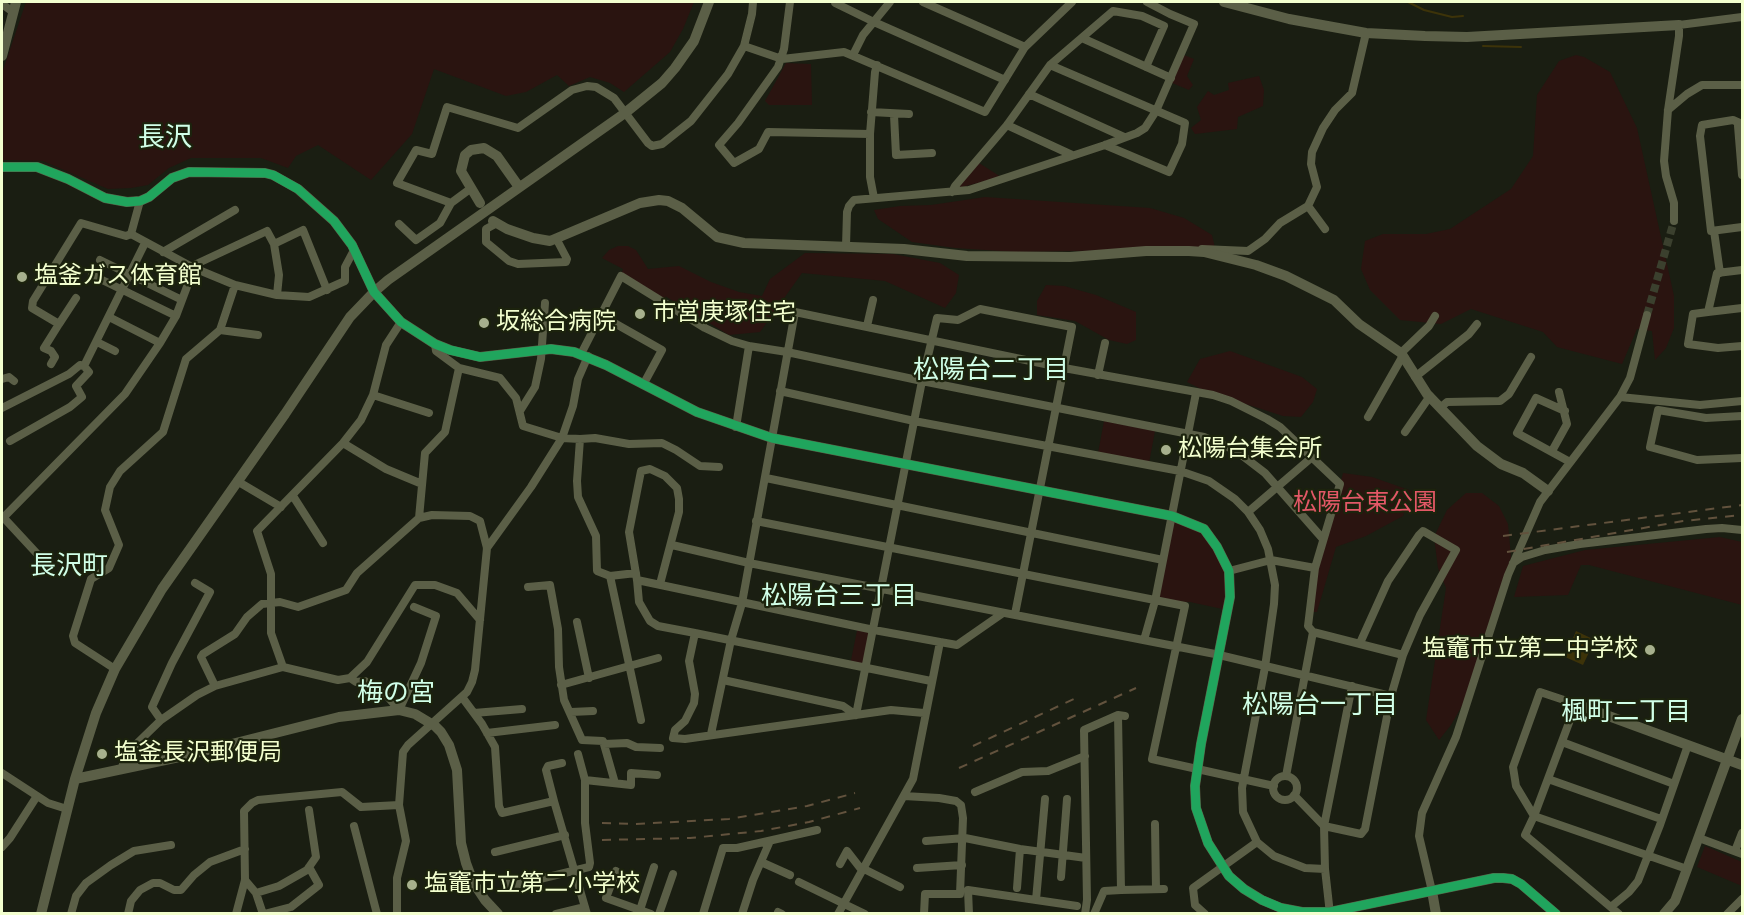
<!DOCTYPE html>
<html>
<head>
<meta charset="utf-8">
<style>
	body { margin:0 }
	#map { position:relative; width:1744px; height:915px; overflow:hidden; background:#1a1e12; font-family:Jost,sans-serif }
	canvas { display:block }
	.frame { position:absolute; inset:0; border:3px solid #f3ffcf; pointer-events:none }
</style>
</head>
<body>
<div id="map">
<canvas width="1744" height="915"></canvas>
<div class="frame"></div>
</div>
<script>
const g = document.querySelector('canvas').getContext('2d');
g.lineJoin = 'round';
function paint(path, color) {
  g.fillStyle = color;
  g.fill(path, 'evenodd');
}
function poly(rows) {
  const path = new Path2D();
  for (const r of rows) {
    if (r.length === 3) {
      path.moveTo(r[0] + r[2], r[1]);
      path.arc(r[0], r[1], r[2], 0, 2 * Math.PI);
      continue;
    }
    path.moveTo(r[0], r[1]);
    for (let i = 2; i < r.length; i += 2) path.lineTo(r[i], r[i + 1]);
  }
  return path;
}
function trace(path, color, width, dash) {
  g.strokeStyle = color;
  g.lineWidth = width;
  g.lineCap = dash ? 'butt' : 'round';
  g.setLineDash(dash || []);
  g.stroke(path);
}
function write(font, color, halo, rows, align = 'center') {
  g.font = font + ' Jost,"Noto Sans JP",sans-serif';
  g.lineWidth = 4.5;
  g.setLineDash([]);
  g.textBaseline = 'middle';
  g.strokeStyle = halo;
  g.fillStyle = color;
  for (const [text, x, y, turn = 0] of rows) {
    g.save();
    g.translate(x, y);
    g.rotate((+turn || 0) * Math.PI / 180);
    g.textAlign = isNaN(turn) ? turn : align;
    if (halo) g.strokeText(text, 0, 0);
    g.fillText(text, 0, 0);
    g.restore();
  }
}
paint(poly([
	[26,2,694,2,683,29,670,52,624,92,610,83,590,77,569,86,557,75,526,92,506,96,434,69,412,134,371,180,318,145,296,156,288,168,261,158,191,158,169,168,148,185,131,188,108,189,43,161,2,160,2,73],
	[1421,2,1577,2,1428,3],
	[1184,55,1194,59,1187,76,1193,85,1189,90,1172,83],
	[1576,55,1584,57,1610,72,1637,128,1674,296,1674,328,1666,348,1655,360,1652,331,1637,329,1622,364,1557,347,1543,332,1471,309,1441,324,1400,320,1370,290,1361,269,1365,241,1383,234,1426,234,1450,229,1511,189,1533,156,1537,95,1559,61],
	[786,63,811,64,812,105,769,105,765,101],
	[1259,76,1264,90,1263,106,1238,117,1237,129,1195,134,1191,128,1201,120,1197,107,1208,91,1214,95,1229,90,1228,83],
	[979,163,1001,177,958,188],
	[985,197,1150,208,1184,218,1212,235,1216,252,1135,250,1015,252,955,248,912,242,878,219,874,210,900,206,931,205],
	[618,246,628,246,636,250,648,269,679,266,711,282,739,292,762,296,770,279,805,253,893,254,940,263,959,275,956,293,945,308,885,281,802,273,760,332,729,335,665,296,668,302,621,276,623,269,602,258,609,250],
	[1046,285,1064,286,1096,295,1136,312,1136,340,1127,344,1109,340,1075,321,1037,315,1037,301],
	[1230,351,1302,377,1317,389,1313,402,1301,417,1283,416,1205,391,1187,382,1200,359],
	[1104,421,1155,431,1149,463,1098,453],
	[1343,473,1372,477,1412,491,1403,516,1366,536,1336,547,1317,612,1312,612,1318,569],
	[1466,493,1482,493,1499,506,1508,524,1511,557,1467,697,1451,725,1439,740,1426,720,1446,588,1438,568,1434,537,1447,510],
	[1172,516,1204,529,1229,571,1227,610,1190,602,1155,601],
	[1720,537,1742,542,1742,605,1589,565,1581,565,1568,595,1514,597,1523,566,1585,550],
	[858,626,874,630,866,668,850,665],
	[1705,846,1742,862,1742,886,1697,867]
]), '#2a1410');
paint(poly([
	[1576,631,1595,640,1583,665,1565,657]
]), '#3d3309');
trace(poly([
	[1408,2,1424,10,1452,17,1463,16],
	[1483,46,1521,47]
]), '#3d3309', 2);
trace(poly([
	[1647,315,1674,221]
]), '#3b402e', 8, [8, 4]);
trace(poly([
	[790,2,784,49,778,67,738,123,719,145,734,163,759,149,768,132,870,134],
	[835,2,835,3,874,22,1005,80],
	[923,2,1025,47],
	[2,4,13,12],
	[1082,38,1171,78],
	[744,46,782,59,844,52,985,112,1025,47,1072,2],
	[853,55,863,35,890,2],
	[1050,65,1185,123,1182,144,1169,172,1105,145],
	[1029,94,1124,137],
	[1668,110,1687,94,1702,85,1742,85],
	[871,112,909,114],
	[894,115,896,155,932,153],
	[1739,123,1738,126,1742,175],
	[1742,124,1733,120,1702,125,1700,136,1711,231,1742,227],
	[1007,125,1072,155],
	[952,192,955,186,1007,125,1050,65,1113,11,1142,16,1164,26,1146,67],
	[874,198,870,177,870,134,875,72,877,65],
	[140,201,131,234,194,268,235,285,277,295,309,297,345,281,345,267,354,250],
	[451,203,397,183,416,150,432,154,447,107,518,128,572,90,587,86,596,87,614,98,648,143,652,146,662,144,691,121,728,74,744,46,752,14,753,2],
	[1308,206,1325,229],
	[1674,221,1674,203,1666,176,1664,161,1668,110,1679,36,1679,25,1742,17],
	[497,223,486,229,486,242,509,261,518,264,566,262,567,259,557,240],
	[399,224,416,240,440,223,451,203,470,189],
	[1714,231,1720,273],
	[274,244,303,230,327,290],
	[846,246,847,212,849,206,854,200,969,190,1105,145,1137,133,1145,128,1156,111,1194,24,1170,14,1147,2],
	[1202,249,1248,251,1265,239,1280,223,1308,206,1317,187,1311,164,1312,152,1323,128,1335,110,1352,93,1366,33],
	[163,252,235,210],
	[100,260,182,300],
	[192,266,267,231,274,244,279,275,277,295],
	[1742,270,1717,273,1708,312,1742,308],
	[92,275,176,316],
	[76,298,59,324,32,308,33,301,81,223,126,236,131,234],
	[1708,312,1693,314,1688,344,1718,348,1742,346],
	[602,316,662,350,643,385],
	[109,317,160,343],
	[867,326,873,300],
	[220,330,258,335],
	[97,342,115,351],
	[435,344,436,351,459,368,500,378,516,398,523,426,562,438,580,439],
	[1401,353,1429,326,1435,316],
	[581,354,621,276,705,328,732,341,749,346,787,352,922,381,1204,437,1235,450,1265,473,1323,539],
	[51,364,55,357,51,351,44,348,59,324],
	[1098,375,1105,343],
	[1415,377,1469,334,1477,324],
	[2,379,9,377,14,381],
	[780,391,914,421,1180,471,1209,481,1235,499,1248,512,1260,530,1268,549,1275,585,1274,604,1265,667,1242,788,1243,812,1257,842,1274,856,1305,868,1325,869],
	[373,395,429,413],
	[1620,397,1630,378,1647,315],
	[2,408,69,374,80,365,84,366,145,243],
	[1440,408,1447,402,1500,401,1509,394,1531,357],
	[520,411,535,387,541,359,545,303],
	[1565,411,1536,398,1517,433,1570,462],
	[1742,416,1706,418,1658,410,1650,447,1697,460,1742,458],
	[1368,417,1401,359,1405,358],
	[736,427,749,346],
	[1405,432,1430,396],
	[10,441,70,407,82,397,76,386,89,372,84,366],
	[343,443,386,469,422,484],
	[1552,451,1567,424,1559,392],
	[766,478,1163,560],
	[237,481,281,507],
	[293,496,323,543],
	[1248,512,1311,458],
	[3,517,41,558],
	[419,518,425,453,445,432,459,368],
	[2,519,125,394,160,343,176,316,194,268],
	[756,521,1185,606,1152,759,1274,786],
	[672,545,749,563,1215,654,1391,696],
	[487,548,531,487,562,438,573,406,578,379,588,356],
	[1513,563,1522,557,1545,550,1580,544,1706,529,1722,528,1742,530],
	[1229,571,1271,560,1315,568],
	[636,573,610,576,597,571,596,536,578,497,577,481,580,439,595,438,629,444,662,443,676,450,700,466,719,467],
	[610,576,641,720],
	[637,580,874,630,940,642],
	[660,584,679,512,679,499,677,488,665,476,650,469,641,471,629,532,637,580,639,602,650,621,658,626,695,633,931,681],
	[528,587,550,585,558,629,559,667,564,700,582,740,603,741,615,783],
	[577,622,589,678],
	[695,633,689,661,695,694,694,703,685,721,675,730,673,738,685,739,891,710,924,713],
	[1144,640,1155,601,1196,393],
	[283,667,271,633,271,574,257,531,343,443,361,420,373,395,386,345,401,322],
	[115,669,75,643,73,636,91,579,109,568,119,545,105,510,110,487,120,471,163,432,186,359,220,330,235,285],
	[350,678,356,682,365,681,387,696,399,710,421,663,436,616,414,607],
	[723,680,843,706,856,715,922,381,937,318,958,320,980,309,1072,327,1015,614],
	[561,685,658,658],
	[215,686,201,657,203,654,235,634,247,617,262,604,280,602,298,607,346,590,357,573,419,518,432,515,470,516,480,521,487,548,475,670,472,682,467,692,408,745,403,752,399,805,406,841,397,878,397,914],
	[462,697,482,724,495,747,499,806,502,813,554,801,587,914],
	[571,712,593,711],
	[474,713,522,709],
	[1118,715,1121,890,1164,889],
	[161,720,152,707,172,663,210,592,195,583],
	[487,733,555,725],
	[711,734,731,640,742,603,795,312,1064,368,1213,395,1231,401,1267,419,1280,427,1340,484,1315,568,1308,626,1313,632],
	[1562,742,1674,784],
	[604,744,627,743,636,747,660,748],
	[578,754,585,780],
	[121,770,127,753,161,720,197,695,215,686,283,667,338,680,350,678,367,662,415,585,435,585,457,593,480,620],
	[2,773,48,803,67,809],
	[1286,776,1313,632,1403,655],
	[1285,788,12],
	[1548,779,1661,819],
	[975,792,1022,772,1048,771,1085,756],
	[1294,795,1324,826,1361,834,1365,829,1391,696,1403,655,1420,615,1456,550,1423,531,1419,535,1388,581,1360,643],
	[904,796,939,798,956,801,961,805,963,818,960,894,925,894,924,914],
	[554,801,546,770,548,766,562,763],
	[1155,824,1156,889],
	[354,826,377,914],
	[1699,838,1742,854],
	[926,841,965,838,1020,849,1086,858],
	[2,847,10,838,37,796],
	[1735,851,1742,833],
	[495,852,565,835],
	[761,862,790,875],
	[840,864,847,851,861,869],
	[862,868,900,887],
	[917,868,962,865],
	[616,871,606,898,651,914],
	[1061,877,1067,799],
	[245,880,256,893,263,914],
	[799,882,865,914],
	[507,883,507,887,589,867,590,863,585,823,585,780,631,785,631,773,657,775],
	[1017,888,1020,849],
	[1432,891,1419,836,1422,813,1456,737,1508,575,1540,502,1620,397,1700,405,1742,401],
	[256,893,279,886,307,870,316,857,309,810],
	[1036,900,1045,799],
	[1612,906,1629,892,1638,881,1660,825,1688,745],
	[640,910,654,867],
	[778,912,782,914],
	[71,914,76,896,86,883,111,865,134,851,171,845],
	[128,914,131,901,140,890,153,883,160,883,174,890,181,890,194,875,210,862,245,849],
	[236,914,245,880,244,811,252,803,258,800,342,792,361,807,399,805],
	[264,914,291,907,319,885,309,867],
	[556,914,585,907],
	[659,914,673,874],
	[703,914,723,848,737,848,817,830],
	[742,914,753,880,770,841],
	[838,914,913,779,940,642,957,645,1003,613],
	[969,914,968,890,1077,906],
	[1085,914,1087,900,1084,730,1118,715,1125,716],
	[1094,914,1104,891,1121,890],
	[1205,914,1195,905,1193,888,1257,842],
	[1330,914,1325,869,1324,826,1352,686],
	[1619,914,1525,835,1534,816,1576,704,1540,692,1513,767,1516,786,1534,816,1687,869],
	[1727,914,1742,899]
]), '#5b5f47', 8);
trace(poly([
	[1224,2,1289,19,1366,33,1425,36,1467,37,1679,25],
	[2,56,16,2],
	[2,167,37,167,68,179,105,198,127,202,140,201,149,197,172,178,189,172,265,173,273,175,298,189,334,221,352,245,374,292,401,322,435,344,450,350,480,357,551,349,574,352,606,365,697,412,772,438,1172,516,1204,529,1217,547,1229,571,1230,597,1201,744,1195,786,1196,808,1208,843,1229,876,1244,889,1262,900,1281,908,1302,912,1330,912,1494,878,1503,878,1512,879,1521,884,1556,914],
	[480,203,461,171,465,155,471,150,484,148,497,156,519,187],
	[493,221,507,229,533,238,550,241,640,203,659,200,668,201,682,208,717,237,744,243,904,249,967,256,1070,257,1146,251,1189,251,1204,252,1256,265,1286,276,1334,300,1359,324,1401,353,1427,394,1477,446,1501,464,1523,473,1548,491],
	[1576,704,1742,765],
	[75,779,184,756,339,717,399,710,415,714,435,726,441,732,449,745,457,770,461,843,466,863,473,882,485,900,498,914],
	[1432,891,1436,914],
	[41,914,75,779,96,713,115,669,162,589,285,414,350,317,374,292,388,280,625,113,662,83,675,68,694,41,709,2],
	[1664,914,1675,901,1680,888,1742,719]
]), '#5b5f47', 10);
trace(poly([
	[1503,536,1742,505],
	[1507,552,1683,521,1742,515],
	[973,746,1078,697],
	[959,768,1136,688],
	[602,823,635,824,729,819,807,806,855,793],
	[602,840,690,838,761,831,809,822,860,808]
]), '#62523d', 2, [9, 8]);
trace(poly([
	[2,167,37,167,68,179,105,198,127,202,140,201,149,197,172,178,189,172,265,173,273,175,298,189,334,221,352,245,374,292,401,322,435,344,450,350,480,357,551,349,574,352,606,365,697,412,772,438,1172,516,1204,529,1217,547,1229,571,1230,597,1201,744,1195,786,1196,808,1208,843,1229,876,1244,889,1262,900,1281,908,1302,912,1330,912,1494,878,1503,878,1512,879,1521,884,1556,914]
]), '#20a55d', 9);
for (const [x, y, r, color] of [
	[22,277,6,"#a7b08d"],
	[640,314,6,"#a7b08d"],
	[484,323,6,"#a7b08d"],
	[1166,450,6,"#a7b08d"],
	[1650,650,6,"#a7b08d"],
	[102,754,6,"#a7b08d"],
	[412,885,6,"#a7b08d"]
]) {
  const dot = new Path2D();
  dot.arc(x, y, r, 0, 2 * Math.PI);
  g.fillStyle = color;
  g.fill(dot);
  trace(dot, '#1c230d', 2);
}
write('24px', '#f3ffcf', '#1c230d', [
	["塩釜ガス体育館",34,277],
	["市営庚塚住宅",652,314],
	["坂総合病院",496,323],
	["松陽台集会所",1178,450],
	["塩竈市立第二中学校",1638,650,"right"],
	["塩釜長沢郵便局",114,754],
	["塩竈市立第二小学校",424,885]
], 'left');
write('24px', '#e35867', '#1c230d', [
	["松陽台東公園",1365,504]
]);
write('26px', '#d1ffe8', '#1c230d', [
	["松陽台二丁目",991,372],
	["長沢町",69,568],
	["松陽台三丁目",839,598],
	["梅の宮",396,695],
	["松陽台一丁目",1320,707],
	["楓町二丁目",1626,714]
]);
write('27px', '#d1ffe8', '#1c230d', [
	["長沢",165,139]
]);
</script>
</body>
</html>
